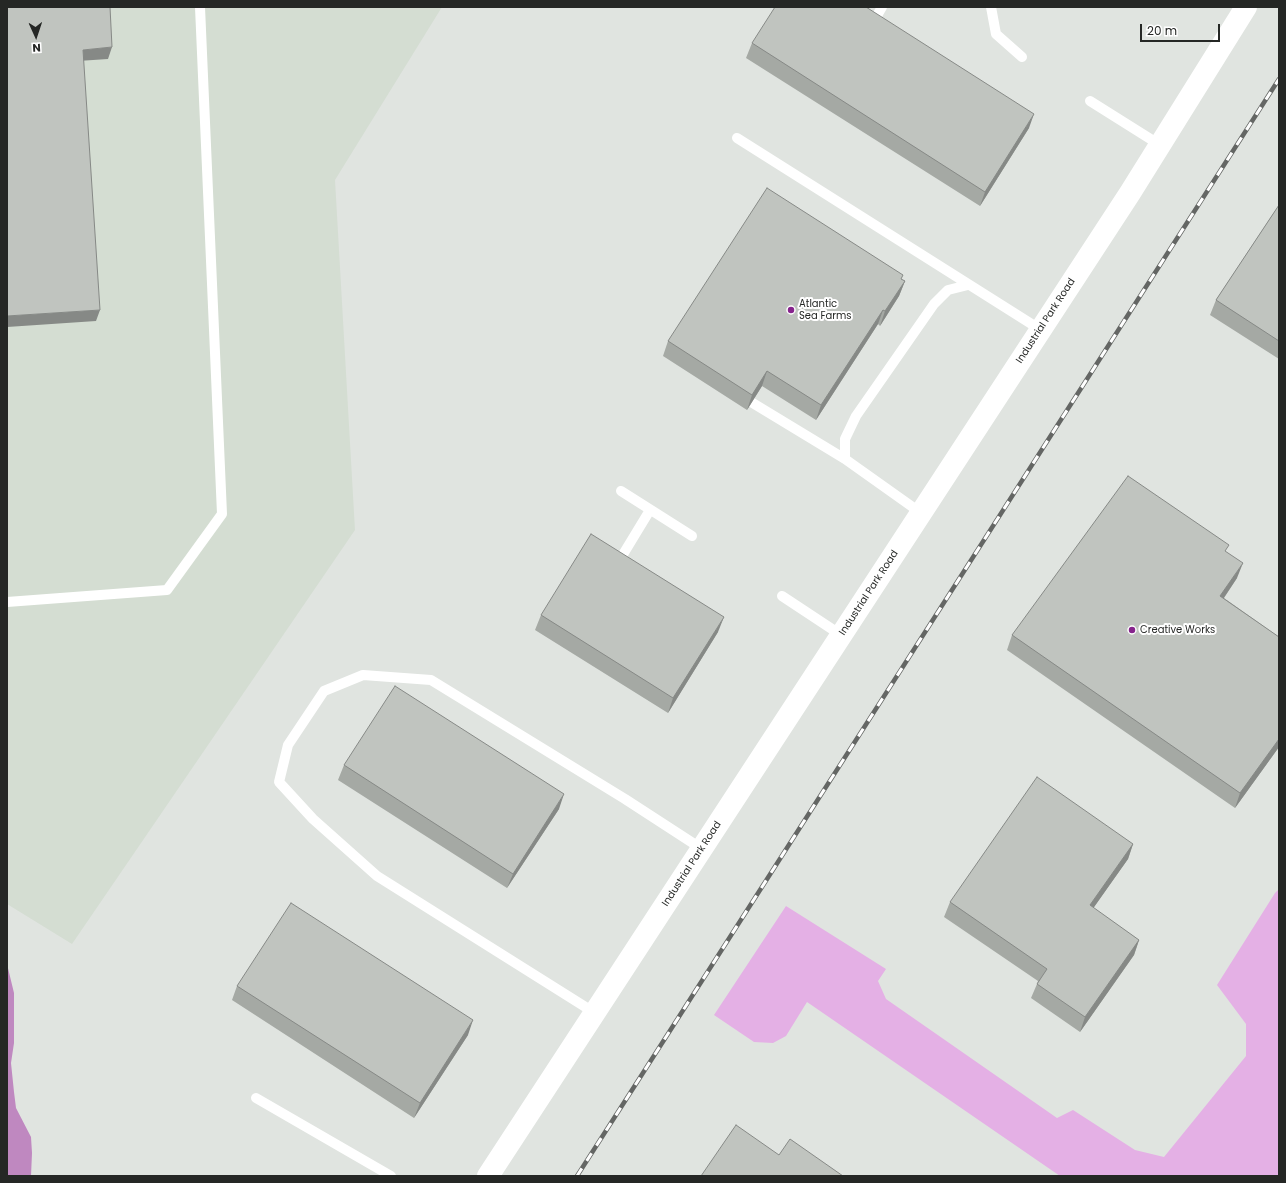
<!DOCTYPE html>
<html>
<head>
<meta charset="utf-8">
<style>
	body { margin:0 }
	#map { position:relative; width:1286px; height:1183px; overflow:hidden; background:#e0e4e0; font-family:Poppins,sans-serif }
	canvas { display:block }
	.frame { position:absolute; inset:0; border:8px solid #252725; pointer-events:none }
	.north { position:absolute; left:16px; top:16px; width:40px; height:40px; -webkit-text-stroke:3px #fff; paint-order:stroke; rotate:177deg; font-size:11px; font-weight:700; line-height:16px; text-align:center; color:#252725 }
	.north::after { content:''; display:block; margin:auto; width:14px; height:18px; background:#252725; clip-path:polygon(50% 0,100% 100%,50% 72%,0 100%) }
	.scale { position:absolute; left:1140px; top:24px; width:80px; height:18px; box-sizing:border-box; border:2px solid #252725; border-top:0; padding-left:5px; font-size:12px; line-height:14px; white-space:nowrap; color:#252725; -webkit-text-stroke:3px #fff; paint-order:stroke }
</style>
</head>
<body>
<div id="map">
<canvas width="1286" height="1183"></canvas>
<div class="frame"></div>
<div class="north">N</div>
<div class="scale">20 m</div>
</div>
<script>
const g = document.querySelector('canvas').getContext('2d');
g.lineJoin = 'round';
function paint(path, color) {
  g.fillStyle = color;
  g.fill(path, 'evenodd');
}
function poly(rows) {
  const path = new Path2D();
  for (const r of rows) {
    path.moveTo(r[0], r[1]);
    for (let i = 2; i < r.length; i += 2) path.lineTo(r[i], r[i + 1]);
  }
  return path;
}
function trace(path, color, width, dash) {
  g.strokeStyle = color;
  g.lineWidth = width;
  g.lineCap = dash ? 'butt' : 'round';
  g.setLineDash(dash || []);
  g.stroke(path);
}
function write(font, color, halo, rows, align = 'center') {
  g.font = font + ' Poppins,sans-serif';
  g.lineWidth = 4;
  g.setLineDash([]);
  g.textBaseline = 'middle';
  g.strokeStyle = halo;
  g.fillStyle = color;
  for (const [text, x, y, turn = 0] of rows) {
    g.save();
    g.translate(x, y);
    g.rotate((+turn || 0) * Math.PI / 180);
    g.textAlign = isNaN(turn) ? turn : align;
    if (halo) g.strokeText(text, 0, 0);
    g.fillText(text, 0, 0);
    g.restore();
  }
}
paint(poly([
	[7,7,442,7,335,180,355,530,72,944,7,904]
]), '#d4ddd2');
paint(poly([
	[1279,889,1279,1176,1060,1176,807,1002,786,1036,773,1043,754,1042,714,1015,786,906,886,969,878,981,886,999,1057,1118,1073,1110,1135,1150,1164,1157,1246,1056,1246,1024,1217,985,1275,893]
]), '#e4b0e5');
paint(poly([
	[7,964,14,993,14,1043,11,1063,14,1092,16,1108,31,1137,32,1153,31,1176,7,1176]
]), '#bf88c0');
trace(poly([
	[991,7,996,34,1022,57],
	[871,26,882,7],
	[1090,101,1160,145],
	[737,138,1041,330],
	[751,402,845,459],
	[621,491,692,536],
	[921,513,845,459,845,439,856,416,934,304,948,290,968,285],
	[616,566,650,510],
	[782,596,841,635],
	[7,602,167,590,222,514,200,7],
	[595,1013,377,876,313,819,279,782,288,745,324,691,363,675,431,680,625,799,702,849],
	[256,1098,391,1176]
]), '#fff', 10);
trace(poly([
	[488,1176,1130,193,1246,7]
]), '#fff', 22);
const rail = poly([
	[577,1176,1279,79]
]);
trace(rail, '#646664', 4.5);
trace(rail, '#fff', 3, [9]);
paint(poly([
	[752,43,1029,128,980,206,746,58],
	[1279,205,1279,359,1210,315,1216,300],
	[901,279,905,281,899,296,880,326,878,324,816,420,762,386,747,410,663,356,668,341],
	[1226,552,1237,578,1224,598,1279,637,1279,747,1235,808,1007,650,1012,635],
	[541,615,718,632,668,713,535,630],
	[344,765,559,809,507,888,338,780],
	[1133,844,1128,859,1093,908,1139,940,1134,955,1080,1032,1031,998,1037,984,1038,981,944,917,950,902],
	[237,986,468,1035,414,1118,232,1000]
]), '#a5a9a4');
paint(poly([
	[112,47,108,59,78,61,83,50],
	[1034,114,1029,128,980,206,985,192],
	[905,281,899,296,880,326,885,311],
	[100,310,96,321,7,327,7,316],
	[883,310,878,324,816,420,821,405],
	[767,371,762,386,747,410,752,395],
	[1243,563,1237,578,1215,611,1220,596],
	[724,617,718,632,668,713,673,698],
	[1279,739,1279,747,1235,808,1240,793],
	[564,794,559,809,507,888,513,874],
	[1133,844,1128,859,1085,920,1090,905],
	[1139,940,1134,955,1080,1032,1085,1017],
	[473,1020,468,1035,414,1118,420,1103]
]), '#868986');
const building = poly([
	[7,7,110,7,112,47,83,50,100,310,7,316,7,7],
	[775,7,866,7,1034,114,985,192,752,43,775,7],
	[767,188,903,275,901,279,905,281,885,311,883,310,821,405,767,371,752,395,668,341,767,188],
	[1279,205,1279,341,1216,300,1279,205],
	[1128,476,1229,545,1225,551,1243,563,1220,596,1279,637,1279,739,1240,793,1012,635,1128,476],
	[591,534,724,617,673,698,541,615,591,534],
	[395,686,564,794,513,874,344,765,395,686],
	[1037,777,1133,844,1090,905,1139,940,1085,1017,1037,984,1047,969,950,902,1037,777],
	[291,903,473,1020,420,1103,237,986,291,903],
	[736,1125,779,1155,790,1139,843,1176,701,1176,736,1125]
]);
paint(building, '#c0c4bf');
trace(building, '#868986', 1);
for (const [x, y, r, color] of [
	[791,310,4,"#86238c"],
	[1132,630,4,"#86238c"]
]) {
  const dot = new Path2D();
  dot.arc(x, y, r, 0, 2 * Math.PI);
  g.fillStyle = color;
  g.fill(dot);
  trace(dot, '#fff', 1.5);
}
write('10px', '#252725', '#fff', [
	["Atlantic",799,304],
	["Sea Farms",799,316],
	["Creative Works",1140,630]
], 'left');
write('10px', '#252725', '#fff', [
	["Industrial Park Road",1046,321,-57],
	["Industrial Park Road",869,593,-57],
	["Industrial Park Road",692,864,-57]
]);
</script>
</body>
</html>
